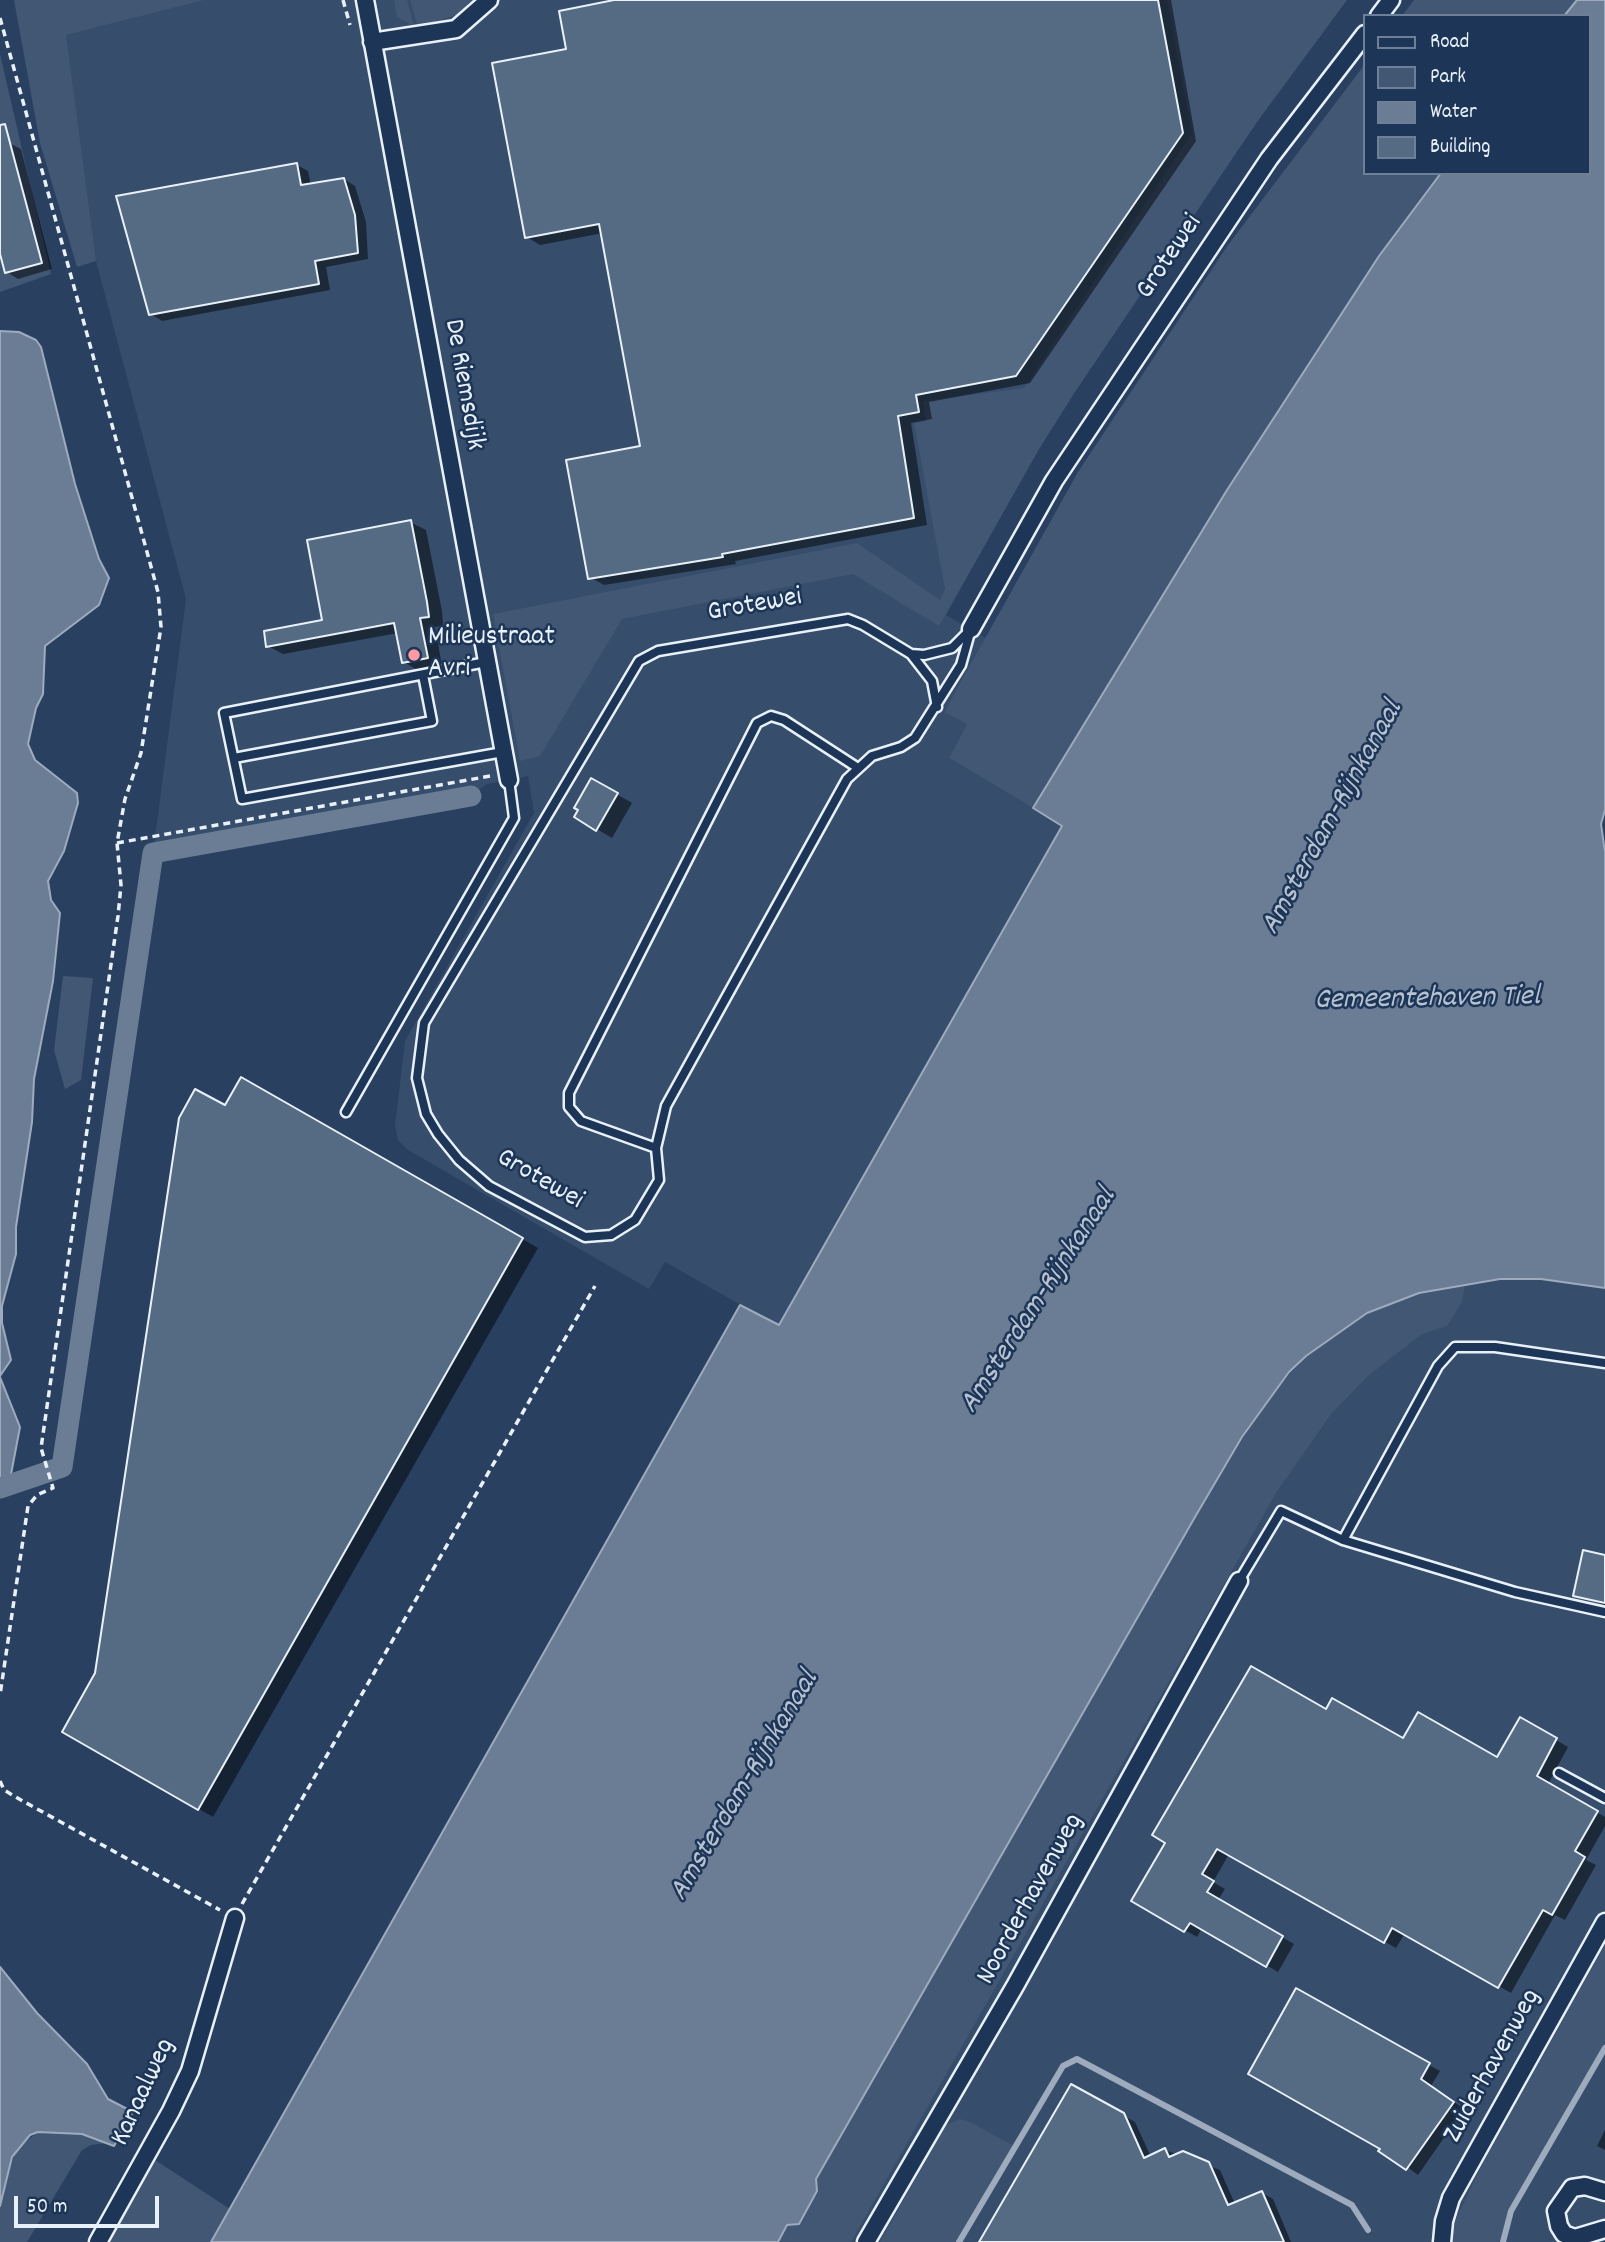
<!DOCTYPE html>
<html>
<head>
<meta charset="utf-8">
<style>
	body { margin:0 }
	#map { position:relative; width:1605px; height:2242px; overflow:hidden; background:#294061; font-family:Dekko,sans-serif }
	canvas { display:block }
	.legend { position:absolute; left:1363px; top:14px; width:228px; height:161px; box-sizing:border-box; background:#1d3557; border:2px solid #6e8097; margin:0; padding:9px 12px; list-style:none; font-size:21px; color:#e8f1f8 }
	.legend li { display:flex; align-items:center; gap:14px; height:35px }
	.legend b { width:35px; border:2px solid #6e8097 }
	.scale { position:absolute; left:14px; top:2196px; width:145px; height:32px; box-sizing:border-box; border:4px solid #e8f1f8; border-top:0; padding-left:9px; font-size:21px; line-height:24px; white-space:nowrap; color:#e8f1f8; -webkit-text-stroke:5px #1d3557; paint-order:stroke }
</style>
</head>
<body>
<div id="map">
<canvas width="1605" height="2242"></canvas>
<ul class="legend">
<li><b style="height:9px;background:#1d3557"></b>Road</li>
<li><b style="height:19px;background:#415774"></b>Park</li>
<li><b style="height:19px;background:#6b7c95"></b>Water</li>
<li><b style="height:19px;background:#556a83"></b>Building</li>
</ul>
<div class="scale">50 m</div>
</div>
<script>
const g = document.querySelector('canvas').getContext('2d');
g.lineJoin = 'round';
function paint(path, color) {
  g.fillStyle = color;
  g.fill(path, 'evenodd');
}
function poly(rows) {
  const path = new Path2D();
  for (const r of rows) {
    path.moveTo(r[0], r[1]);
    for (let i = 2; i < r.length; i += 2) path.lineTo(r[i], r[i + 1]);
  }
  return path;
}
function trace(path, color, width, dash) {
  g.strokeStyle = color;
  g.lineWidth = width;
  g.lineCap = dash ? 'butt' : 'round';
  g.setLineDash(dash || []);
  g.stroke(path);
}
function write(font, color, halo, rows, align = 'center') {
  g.font = font + ' Dekko,sans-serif';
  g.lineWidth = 5;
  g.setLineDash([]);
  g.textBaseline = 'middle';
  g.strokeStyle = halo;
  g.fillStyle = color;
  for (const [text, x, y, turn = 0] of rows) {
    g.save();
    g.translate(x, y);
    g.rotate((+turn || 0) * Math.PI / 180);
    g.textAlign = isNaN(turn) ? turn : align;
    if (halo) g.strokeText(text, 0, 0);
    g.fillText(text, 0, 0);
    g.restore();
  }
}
paint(poly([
	[49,0,1216,0,1239,107,1073,395,1039,449,946,615,987,639,944,711,967,724,949,758,1062,825,778,1326,665,1262,649,1289,408,1150,398,1140,395,1126,405,1041,534,813,528,776,487,784,471,796,153,853,186,599,96,261],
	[1605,1228,1605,2242,820,2242,1246,1355]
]), '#364d6b');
paint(poly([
	[14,0,204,0,66,35,96,261,77,267,40,143],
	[394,0,407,0,414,26,397,17],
	[410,0,472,0,456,15,418,27],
	[1167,0,1347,0,1257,122,1073,395,1039,449,939,626,853,574,622,619,540,756,520,761,493,614,857,543,940,600,945,589,914,423,926,421,923,401,1024,388,1192,133],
	[1414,0,1577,0,1564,16,1402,16],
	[0,54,51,274,0,292],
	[1365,64,1365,173,1441,173,1379,256,1227,490,1033,808,949,758,967,724,944,712,1078,472,1228,245],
	[63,976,93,978,81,1080,65,1089,54,1050],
	[1465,1284,1462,1302,1447,1326,1422,1334,1368,1376,1331,1414,1276,1493,851,2242,778,2242,1195,1517,1267,1399,1306,1356,1367,1313,1419,1293],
	[1605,1945,1605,2048,1514,2209,1504,2242,1445,2242,1484,2161],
	[960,2119,970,2122,1018,2148,963,2242,880,2242,946,2125],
	[38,2132,82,2134,108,2143,91,2145,82,2150,27,2242,0,2242,0,2206,7,2170,19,2147],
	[155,2160,230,2209,211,2242,108,2242]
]), '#415774');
const water = poly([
	[1577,0,1605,0,1605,810,1601,824,1605,852,1605,1288,1541,1279,1500,1279,1419,1293,1367,1313,1306,1356,1289,1372,1242,1437,1195,1517,816,2179,817,2191,799,2224,787,2225,778,2242,211,2242,740,1305,779,1325,1062,826,1033,808,1227,490,1379,256,1441,173,1589,173,1589,16,1564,16,1577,0],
	[0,331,19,332,36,340,41,347,75,484,99,559,109,578,99,605,45,646,43,694,36,708,28,744,35,760,77,793,78,803,64,851,48,881,51,900,60,913,53,981,34,1079,32,1122,16,1227,16,1254,2,1306,2,1323,11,1360,0,1376,0,331],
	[0,1377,20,1427,9,1485,0,1488,0,1377],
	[0,1967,37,2013,87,2064,108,2099,133,2112,114,2146,82,2134,38,2132,30,2135,12,2157,0,2206,0,1967]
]);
paint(water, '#6b7c95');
trace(water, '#9dabbd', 2);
paint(poly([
	[619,0,1171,0,1196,141,1030,383,929,402,932,419,911,423,927,525,735,561,736,564,604,585,590,577,642,447,603,233,540,245,527,237,568,51],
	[9,143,21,149,52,269,18,279,7,272,0,248,0,145],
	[297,165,308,171,311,185,344,179,355,186,366,222,368,259,326,267,330,290,162,321,151,314],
	[410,522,426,530,442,611,443,625,435,627,442,666,419,671,404,662,398,633,283,654,268,646,324,622],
	[592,780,632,803,612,838,597,829],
	[241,1079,538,1248,213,1817,64,1731,97,1674,225,1108],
	[1605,1557,1605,1605,1575,1595],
	[1326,1712,1404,1741,1498,1759,1520,1719,1568,1747,1548,1784,1605,1817,1605,1826,1586,1860,1596,1865,1565,1920,1555,1915,1511,1993,1405,1933,1396,1948,1229,1854,1213,1882,1225,1889,1218,1900,1294,1944,1278,1972,1202,1928,1197,1937,1133,1900],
	[1296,1990,1440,2071,1431,2086,1464,2109,1418,2175,1382,2148],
	[1072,2087,1135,2122,1151,2157,1165,2150,1220,2170,1235,2204,1262,2193,1273,2199,1291,2242,981,2242],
	[1605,2130,1605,2150,1597,2146]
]), '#0007');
trace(poly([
	[959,2242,1063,2066,1077,2059,1352,2205,1368,2230],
	[1503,2242,1511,2211,1605,2048]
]), '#9dabbd', 6);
trace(poly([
	[0,1488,62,1467,153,853,471,796]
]), '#6b7c95', 21);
const building = poly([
	[614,0,1158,0,1183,133,1016,376,916,395,919,412,898,416,914,518,722,554,723,557,588,579,566,460,640,446,599,224,525,238,492,63,566,49,559,11,614,0],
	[5,124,42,263,5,273,0,254,0,125,5,124],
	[297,163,301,185,344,178,355,215,358,253,315,261,319,284,149,315,116,196,297,163],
	[411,520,427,602,429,617,420,618,428,658,402,663,394,623,266,647,264,631,322,620,307,540,411,520],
	[591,778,618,793,596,831,574,817,578,810,574,808,591,778],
	[241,1077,523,1238,198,1810,62,1732,95,1673,179,1118,195,1089,225,1105,241,1077],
	[1583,1550,1605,1555,1605,1603,1573,1596,1583,1550],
	[1251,1666,1326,1709,1332,1698,1403,1738,1418,1712,1497,1757,1520,1717,1557,1738,1537,1776,1598,1811,1575,1851,1585,1857,1552,1915,1543,1910,1498,1988,1392,1928,1384,1943,1217,1849,1202,1874,1214,1881,1207,1892,1283,1936,1266,1967,1190,1923,1184,1932,1131,1901,1165,1843,1152,1835,1251,1666],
	[1296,1988,1430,2063,1421,2079,1454,2102,1406,2170,1378,2151,1380,2149,1248,2074,1296,1988],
	[1071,2084,1124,2113,1144,2158,1165,2148,1169,2157,1183,2151,1209,2162,1228,2205,1262,2191,1284,2242,979,2242,1071,2084]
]);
paint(building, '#556a83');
trace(building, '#e8f1f8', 2);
const lane = poly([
	[848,619,863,625,911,654,924,655,952,648,971,629,961,665,915,738,901,747,872,756,847,779,666,1106,656,1148,659,1180,635,1220,611,1235,585,1237,489,1186,459,1160,438,1134,426,1114,417,1078,424,1023,639,661,658,651,848,619],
	[911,654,932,681,937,707],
	[486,662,224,713,242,799,503,752],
	[234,758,432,721,423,675],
	[346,1112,514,818,509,780],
	[656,1148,581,1121,569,1107,569,1093,757,723,771,716,784,720,858,768],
	[1343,1540,1515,1592,1605,1612],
	[1239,1581,1281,1511,1343,1540,1438,1366,1455,1347,1495,1347,1605,1363],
	[1559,1773,1605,1798]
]);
const street = poly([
	[365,0,509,780],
	[1379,16,1391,0],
	[372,42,456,29,489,0],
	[971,629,1054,481,1269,159,1365,34],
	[1605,2192,1585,2186,1572,2188,1556,2211,1559,2226,1564,2234,1575,2238,1605,2229],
	[98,2242,171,2111,190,2071,235,1918],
	[866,2242,1015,1986,1239,1581],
	[1442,2242,1444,2221,1451,2198,1605,1922]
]);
trace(lane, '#e8f1f8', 13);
trace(street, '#e8f1f8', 21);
trace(poly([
	[343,0,350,25],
	[0,18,158,592,161,627,141,753,125,799,117,843,121,885,118,916,41,1448,53,1488,37,1495,28,1506,0,1695],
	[117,843,490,776],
	[0,1781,4,1790,21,1800,220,1910],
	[242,1904,595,1286]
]), '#e8f1f8', 3.5, [7, 5]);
trace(lane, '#1d3557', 8);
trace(street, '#1d3557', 16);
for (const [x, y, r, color] of [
	[414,655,7,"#ff9aa2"]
]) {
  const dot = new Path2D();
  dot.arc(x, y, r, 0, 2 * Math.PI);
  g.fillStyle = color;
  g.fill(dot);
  trace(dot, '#1d3557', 2.5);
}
write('28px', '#e8f1f8', '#1d3557', [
	["Grotewei",1171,258,-56],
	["De Riemsdijk",462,385,80],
	["Grotewei",755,607,-10],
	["Grotewei",539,1181,30],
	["Noorderhavenweg",1032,1900,-61],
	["Zuiderhavenweg",1494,2067,-61],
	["Kanaalweg",145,2093,-65]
]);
write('28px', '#e8f1f8', '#1d3557', [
	["Milieustraat",428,639],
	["Avri",428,671]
], 'left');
write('italic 30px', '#b6c2d0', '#1d3557', [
	["Amsterdam-Rijnkanaal",1334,819,-61],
	["Gemeentehaven Tiel",1427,1001,-1],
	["Amsterdam-Rijnkanaal",1040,1302,-57],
	["Amsterdam-Rijnkanaal",746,1787,-59]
]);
</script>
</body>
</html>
